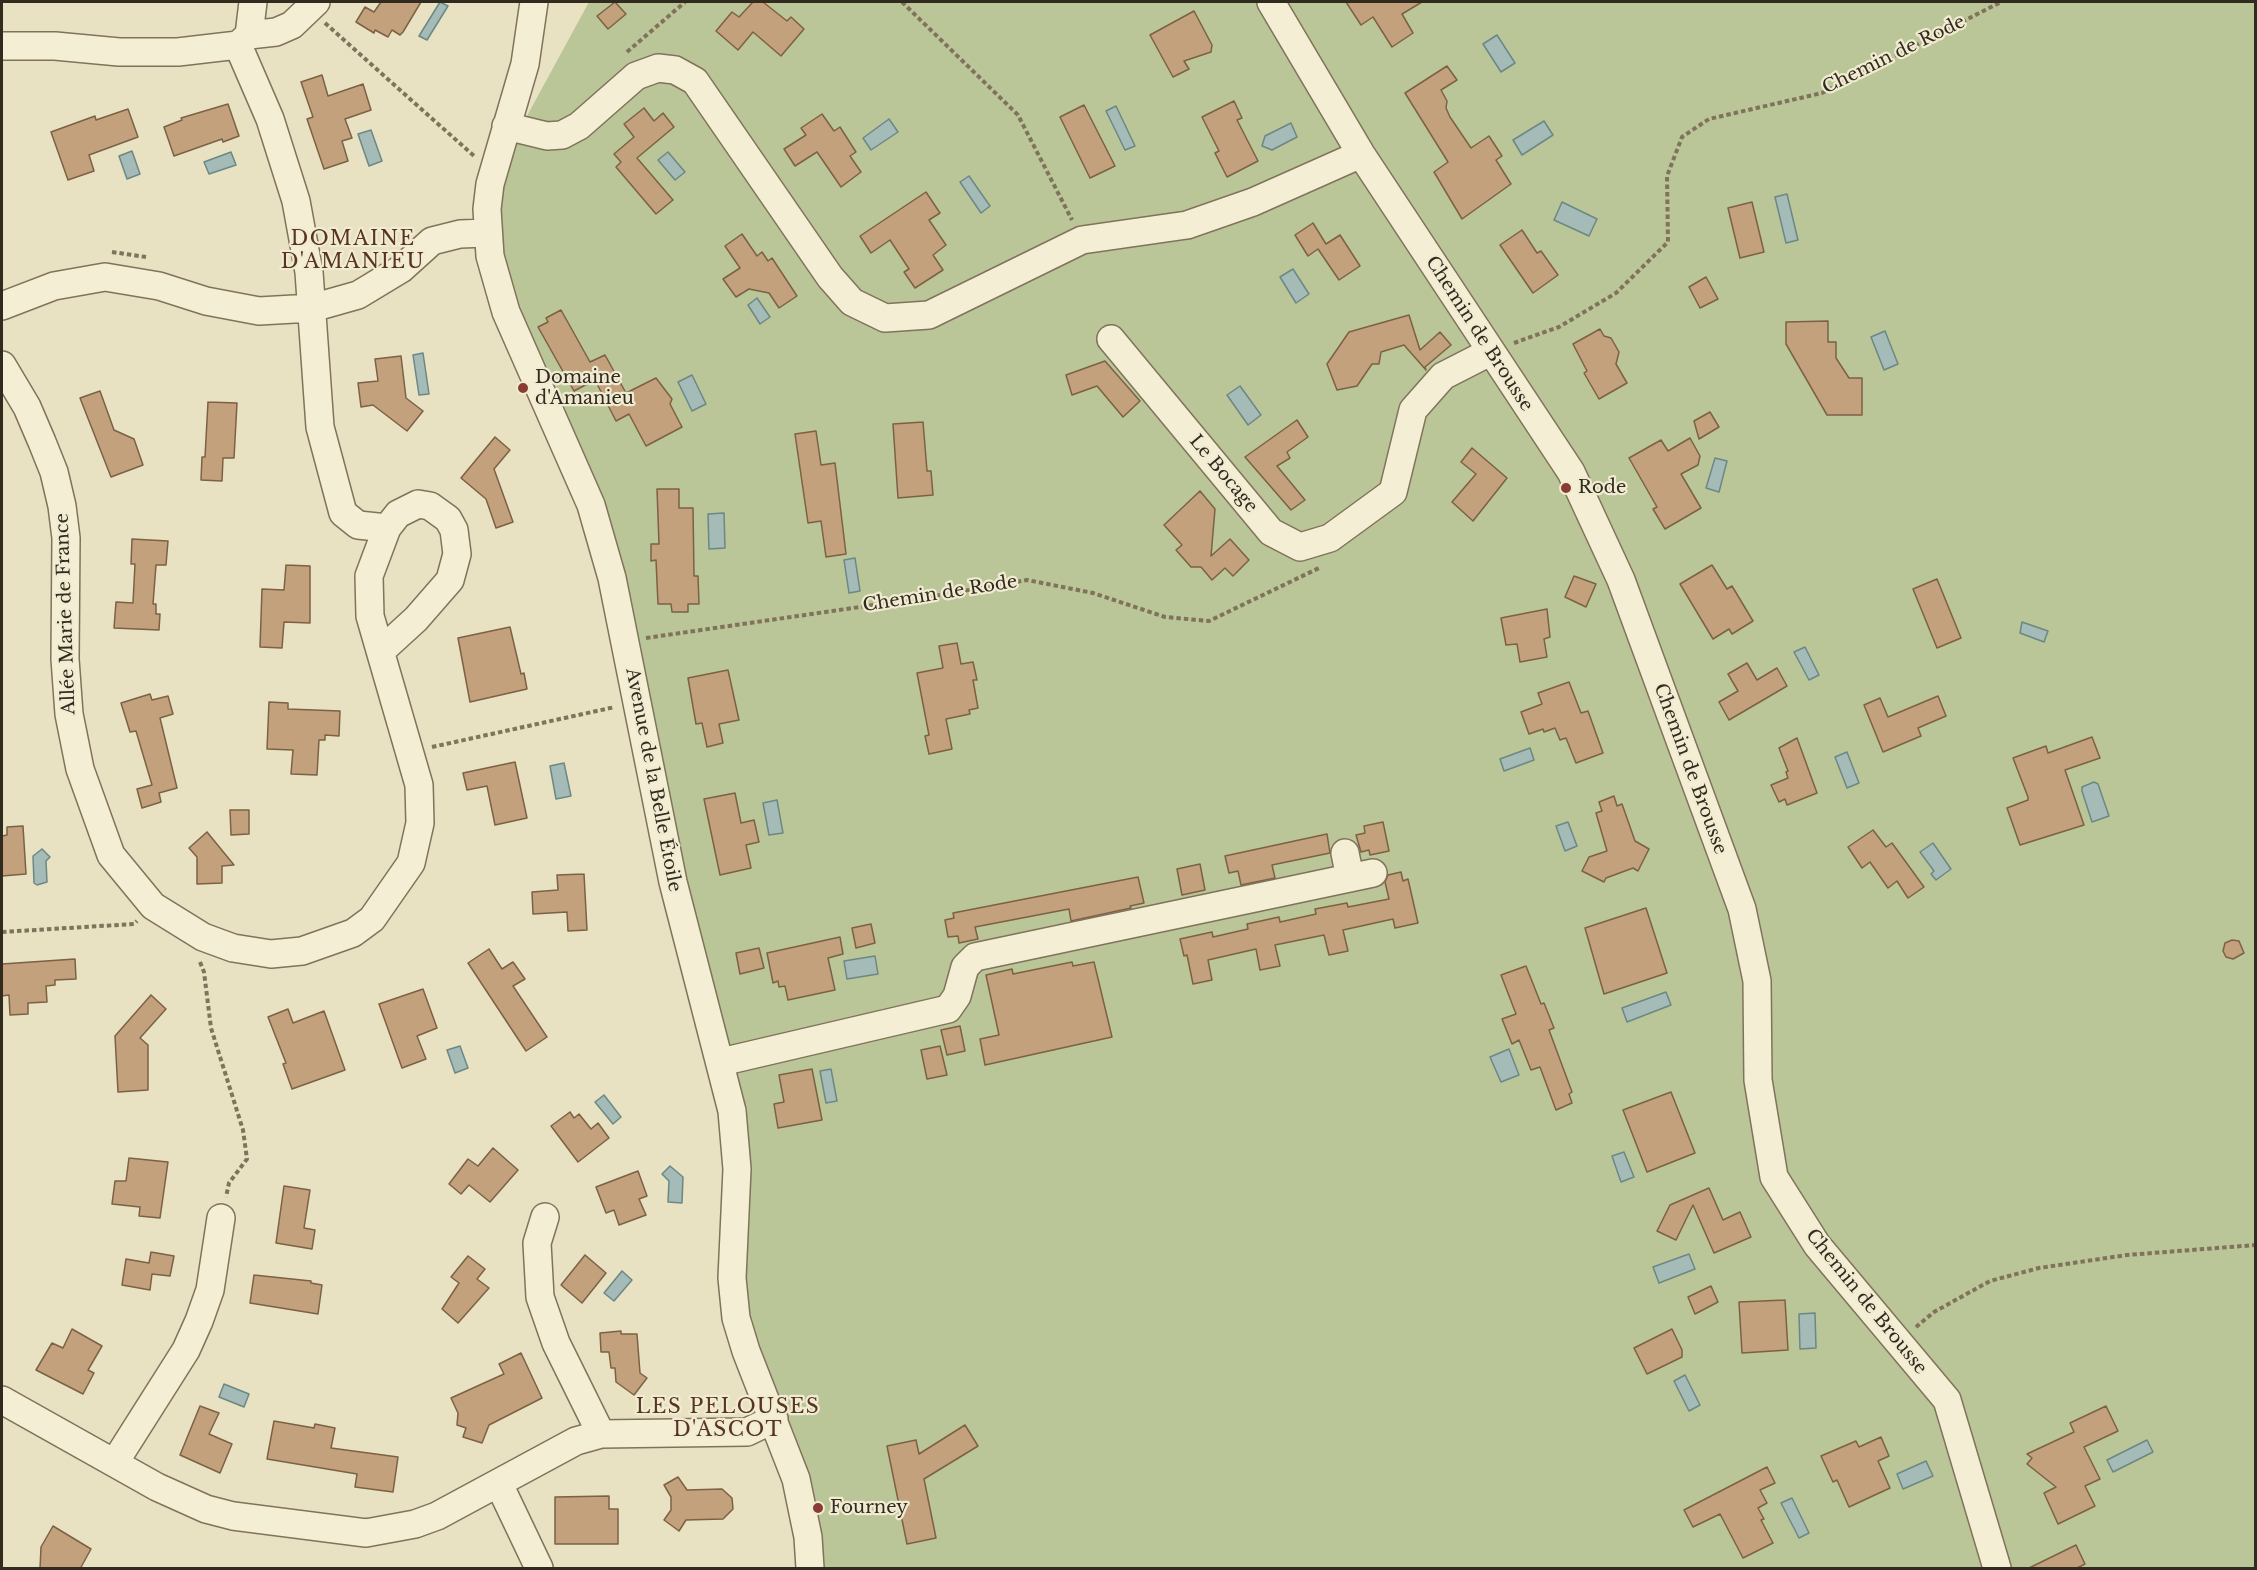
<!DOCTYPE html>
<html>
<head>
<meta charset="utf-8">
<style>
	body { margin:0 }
	#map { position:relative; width:2257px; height:1570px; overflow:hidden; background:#e8e1c2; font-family:"Libre Baskerville",serif }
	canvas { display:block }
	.frame { position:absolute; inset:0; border:3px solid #312a1e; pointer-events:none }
</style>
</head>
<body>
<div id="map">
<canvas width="2257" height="1570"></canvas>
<div class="frame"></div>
</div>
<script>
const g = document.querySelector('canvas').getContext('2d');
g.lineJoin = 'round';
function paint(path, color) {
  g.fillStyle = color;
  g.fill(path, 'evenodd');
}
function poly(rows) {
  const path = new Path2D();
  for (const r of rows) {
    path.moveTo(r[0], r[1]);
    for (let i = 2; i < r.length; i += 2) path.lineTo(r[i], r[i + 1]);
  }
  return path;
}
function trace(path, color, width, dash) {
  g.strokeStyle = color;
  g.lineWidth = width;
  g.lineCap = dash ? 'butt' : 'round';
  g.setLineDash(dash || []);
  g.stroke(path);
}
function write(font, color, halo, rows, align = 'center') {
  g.font = font + ' "Libre Baskerville",serif';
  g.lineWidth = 4.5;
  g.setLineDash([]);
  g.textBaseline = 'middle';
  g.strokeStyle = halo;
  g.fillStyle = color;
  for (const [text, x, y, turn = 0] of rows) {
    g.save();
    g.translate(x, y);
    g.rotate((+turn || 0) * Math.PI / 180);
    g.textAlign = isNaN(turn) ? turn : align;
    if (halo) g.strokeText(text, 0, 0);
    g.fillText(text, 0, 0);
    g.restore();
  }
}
paint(poly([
	[589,2,2255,2,2255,1568,810,1568,746,1351,737,1169,612,578,506,312,490,184]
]), '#bac598');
const water = poly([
	[440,2,448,6,427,40,419,36,440,2],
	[1497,35,1515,63,1501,72,1483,44,1497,35],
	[1116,106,1135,146,1125,150,1106,111,1116,106],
	[889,119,898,132,871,150,863,138,889,119],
	[1544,121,1553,135,1522,155,1513,140,1544,121],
	[1291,123,1297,137,1272,150,1262,146,1265,136,1291,123],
	[371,130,382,161,369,166,358,134,371,130],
	[132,151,140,174,127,179,119,156,132,151],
	[231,152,236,165,209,174,204,162,231,152],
	[668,152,685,172,675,180,658,160,668,152],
	[969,176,990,206,981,213,960,182,969,176],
	[1787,194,1798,240,1786,243,1775,197,1787,194],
	[1562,202,1597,219,1589,236,1554,220,1562,202],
	[1293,269,1309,294,1296,303,1280,277,1293,269],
	[757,298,770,317,760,324,748,305,757,298],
	[1885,331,1898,364,1884,370,1871,337,1885,331],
	[423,353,429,394,419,395,413,355,423,353],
	[692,375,706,404,692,411,678,382,692,375],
	[1240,386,1261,415,1248,425,1227,395,1240,386],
	[1715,458,1727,461,1719,492,1706,488,1715,458],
	[724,513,725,548,709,549,708,514,724,513],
	[855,558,860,591,849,593,844,560,855,558],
	[2022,622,2048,631,2044,642,2020,633,2022,622],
	[1805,647,1819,675,1809,680,1794,652,1805,647],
	[1530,748,1534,760,1504,771,1500,759,1530,748],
	[1847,752,1859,783,1847,788,1835,757,1847,752],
	[564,763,571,796,556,799,550,766,564,763],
	[2094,782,2098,784,2109,816,2092,822,2082,791,2082,787,2094,782],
	[777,800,783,833,769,835,763,803,777,800],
	[1568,822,1577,846,1565,851,1556,826,1568,822],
	[1933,843,1951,869,1936,880,1931,874,1934,871,1920,852,1933,843],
	[42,849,50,857,46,861,47,882,37,885,34,883,33,856,42,849],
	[875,956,878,974,847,979,844,961,875,956],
	[1666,992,1671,1005,1627,1022,1622,1008,1666,992],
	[460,1046,468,1068,455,1073,447,1050,460,1046],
	[1509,1049,1519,1075,1501,1082,1490,1057,1509,1049],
	[831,1069,837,1101,826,1103,820,1071,831,1069],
	[604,1095,621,1117,613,1124,595,1102,604,1095],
	[1624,1152,1634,1177,1621,1182,1612,1156,1624,1152],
	[670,1166,683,1177,682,1203,668,1202,669,1181,662,1174,670,1166],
	[1689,1254,1695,1269,1659,1283,1653,1267,1689,1254],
	[622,1271,632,1280,614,1301,604,1293,622,1271],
	[1815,1313,1816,1348,1800,1349,1799,1314,1815,1313],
	[1685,1375,1700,1405,1689,1411,1674,1381,1685,1375],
	[224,1384,249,1394,244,1407,219,1397,224,1384],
	[2147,1440,2153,1452,2113,1472,2107,1460,2147,1440],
	[1926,1461,1933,1476,1903,1489,1897,1474,1926,1461],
	[1792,1498,1809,1533,1799,1538,1781,1503,1792,1498]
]);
paint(water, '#a4bbb7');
trace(water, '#6c8884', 1.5);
const building = poly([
	[381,2,421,2,403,32,400,35,392,30,388,37,375,30,374,33,356,22,365,7,374,12,381,2],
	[615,2,626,14,608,29,597,16,615,2],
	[753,2,763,2,787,21,791,17,804,29,781,56,753,32,738,50,716,31,732,12,739,17,753,2],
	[1346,2,1422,2,1402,14,1413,33,1392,47,1373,17,1361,25,1346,2],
	[1194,11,1212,45,1211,52,1184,61,1189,69,1173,77,1150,35,1194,11],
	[1447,66,1457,80,1441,90,1447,101,1446,108,1450,117,1471,148,1489,136,1502,156,1496,160,1511,184,1462,219,1434,172,1448,162,1405,93,1447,66],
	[322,75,328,96,363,84,371,110,345,119,352,138,342,141,348,161,324,169,307,119,313,117,301,82,322,75],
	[1234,101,1242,118,1237,120,1258,161,1227,177,1215,153,1219,151,1202,117,1234,101],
	[228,104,239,136,223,142,222,139,174,156,164,127,182,120,181,118,228,104],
	[1084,105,1115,166,1090,178,1060,117,1084,105],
	[644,108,654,121,663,113,674,127,637,158,673,200,656,214,616,167,621,162,614,154,634,137,624,124,644,108],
	[128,109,138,137,89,155,94,171,68,180,51,132,95,116,96,120,128,109],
	[822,114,834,131,840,127,856,152,850,156,861,172,841,187,817,152,795,166,784,149,806,135,801,128,822,114],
	[926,192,940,213,929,220,946,245,933,255,943,270,915,288,904,272,909,269,890,240,871,253,860,236,926,192],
	[1752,202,1764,252,1740,258,1728,208,1752,202],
	[1313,223,1326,244,1340,235,1360,266,1339,280,1318,249,1308,256,1295,235,1313,223],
	[1522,230,1537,253,1541,251,1558,275,1533,293,1500,245,1522,230],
	[742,234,757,256,762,252,768,261,772,258,797,296,779,308,769,293,749,289,736,297,723,279,740,268,725,246,742,234],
	[1706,277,1718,299,1700,308,1689,287,1706,277],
	[561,310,590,362,605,355,626,393,656,378,672,399,670,404,682,427,646,446,629,414,616,421,595,380,574,391,538,327,548,322,546,318,561,310],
	[1409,315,1420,350,1440,332,1451,345,1425,367,1426,370,1404,345,1381,352,1379,364,1372,364,1357,386,1337,390,1327,364,1349,332,1409,315],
	[1828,321,1828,342,1836,342,1836,358,1849,378,1862,378,1862,415,1827,415,1786,344,1786,322,1828,321],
	[1600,329,1604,336,1611,338,1619,352,1616,364,1627,383,1599,399,1584,373,1587,371,1573,344,1600,329],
	[401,356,406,398,423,411,407,431,373,405,361,407,358,383,378,381,375,359,401,356],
	[1105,361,1140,401,1123,417,1097,386,1072,395,1066,375,1105,361],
	[100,391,114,430,134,439,143,465,111,477,80,398,100,391],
	[208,402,237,403,234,458,223,458,222,481,201,480,202,457,205,457,208,402],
	[1710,412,1719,427,1699,439,1694,421,1710,412],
	[1297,420,1308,437,1287,452,1290,458,1277,466,1305,500,1291,510,1245,457,1297,420],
	[923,422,927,471,931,471,933,495,898,498,893,424,923,422],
	[816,431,821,465,835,463,846,554,826,557,821,521,808,523,795,434,816,431],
	[495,437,510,450,494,469,513,522,496,528,486,499,461,478,495,437],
	[1690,438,1700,456,1698,465,1681,474,1701,508,1665,529,1653,509,1657,507,1629,458,1661,440,1668,451,1690,438],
	[1472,448,1507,478,1473,521,1452,502,1476,474,1461,462,1472,448],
	[657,489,679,489,679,508,693,508,694,576,698,576,699,604,688,604,688,612,672,612,671,604,658,604,656,560,651,561,651,544,659,544,657,489],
	[1200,491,1215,509,1211,556,1230,539,1249,560,1233,576,1225,568,1212,580,1201,567,1191,567,1176,550,1182,545,1164,525,1200,491],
	[132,539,168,541,166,565,156,565,153,604,156,604,156,614,160,614,159,630,114,628,116,602,133,603,135,564,131,564,132,539],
	[286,565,310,566,310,623,284,622,282,648,260,647,262,589,284,590,286,565],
	[1712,565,1727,589,1732,586,1753,621,1732,634,1729,629,1713,639,1680,584,1712,565],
	[1574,576,1596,584,1586,607,1565,597,1574,576],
	[1937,579,1961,638,1937,648,1913,589,1937,579],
	[1547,609,1550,637,1544,639,1547,657,1520,662,1517,644,1506,645,1501,618,1547,609],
	[510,627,521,674,524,673,527,689,470,702,458,638,510,627],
	[957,643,961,664,973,662,977,680,973,680,978,708,969,710,970,714,946,719,952,749,929,754,925,736,929,735,917,673,943,668,939,646,957,643],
	[1747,663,1757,680,1777,668,1787,686,1729,720,1719,702,1738,691,1728,674,1747,663],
	[728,670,739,720,719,724,723,743,707,747,702,723,696,724,688,678,728,670],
	[1569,682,1581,713,1588,711,1603,753,1576,763,1566,738,1560,740,1555,728,1544,732,1543,729,1529,734,1521,712,1542,704,1538,693,1569,682],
	[150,694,152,700,168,696,173,714,160,718,177,788,159,793,161,802,142,808,137,789,152,785,136,731,130,732,121,703,150,694],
	[1938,696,1946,716,1918,728,1921,736,1883,752,1864,705,1880,698,1888,717,1938,696],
	[269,702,288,703,288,709,340,711,339,736,325,735,325,740,319,740,317,775,291,774,293,750,267,749,269,702],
	[2092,737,2100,758,2065,770,2084,825,2020,845,2007,808,2028,800,2028,797,2013,758,2046,746,2048,753,2092,737],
	[1797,738,1817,793,1787,805,1785,799,1779,802,1771,785,1788,778,1786,772,1788,771,1779,748,1797,738],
	[515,762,527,818,495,825,487,786,467,790,463,773,515,762],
	[735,793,741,823,754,820,759,842,746,845,751,868,720,875,704,799,735,793],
	[1614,796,1617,806,1622,804,1635,841,1649,849,1638,871,1633,868,1606,878,1604,882,1582,871,1589,857,1607,851,1596,813,1602,811,1599,802,1614,796],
	[230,810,249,810,249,834,231,835,230,810],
	[1383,822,1389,851,1370,855,1369,850,1361,852,1356,835,1365,833,1364,826,1383,822],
	[23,826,26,874,2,876,2,836,7,835,7,827,23,826],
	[1873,830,1886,847,1892,843,1924,887,1908,898,1897,881,1888,888,1870,862,1862,868,1848,847,1873,830],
	[207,832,234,865,222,866,222,883,197,884,197,857,189,848,207,832],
	[1327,834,1330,853,1272,865,1275,878,1241,885,1238,871,1229,873,1225,856,1327,834],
	[1200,864,1205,890,1182,895,1177,869,1200,864],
	[1401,872,1403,881,1408,879,1418,923,1395,928,1393,919,1343,930,1348,951,1329,955,1324,935,1275,945,1280,966,1260,970,1256,949,1208,960,1212,980,1193,984,1187,955,1184,956,1180,939,1212,932,1213,937,1248,929,1247,924,1279,917,1280,922,1316,914,1315,909,1347,903,1348,907,1389,899,1385,882,1388,875,1401,872],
	[584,874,587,930,568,931,567,912,533,914,532,892,558,890,557,875,584,874],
	[1138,877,1144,903,1130,906,1131,908,1071,921,1069,909,975,927,978,939,959,943,958,936,948,937,945,920,954,918,953,913,1138,877],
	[1646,908,1667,973,1604,994,1585,928,1646,908],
	[871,924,875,943,856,948,852,928,871,924],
	[840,937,843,954,828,958,835,990,788,1000,785,986,779,987,778,981,773,983,767,953,840,937],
	[2232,940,2239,941,2244,953,2233,959,2226,957,2223,951,2225,943,2232,940],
	[759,948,764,968,740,974,736,953,759,948],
	[489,949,502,969,513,962,525,979,513,986,547,1037,526,1051,468,963,489,949],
	[75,959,76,979,55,980,55,985,46,986,47,1002,28,1003,28,1014,10,1015,9,995,2,996,2,964,75,959],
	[1072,962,1073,966,1094,962,1112,1037,985,1065,980,1039,999,1035,986,975,1012,969,1013,974,1072,962],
	[1526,966,1541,1004,1544,1003,1554,1028,1549,1030,1572,1092,1569,1094,1572,1103,1556,1110,1540,1067,1531,1070,1519,1040,1512,1044,1502,1019,1516,1014,1501,975,1526,966],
	[423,989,437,1028,417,1036,426,1059,402,1068,379,1004,423,989],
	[151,995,166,1009,140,1038,148,1045,148,1090,118,1092,115,1036,151,995],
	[288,1009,293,1023,324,1011,345,1070,292,1089,283,1064,286,1063,268,1017,288,1009],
	[960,1026,965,1051,947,1055,941,1030,960,1026],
	[940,1046,947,1075,927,1079,921,1050,940,1046],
	[812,1069,822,1120,778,1128,774,1104,784,1102,779,1075,812,1069],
	[1671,1092,1695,1153,1647,1172,1623,1110,1671,1092],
	[570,1112,574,1118,579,1114,591,1129,598,1123,609,1138,578,1162,551,1126,570,1112],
	[493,1148,518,1170,490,1202,469,1185,461,1194,449,1184,468,1159,478,1166,493,1148],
	[129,1158,168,1162,160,1218,139,1216,140,1207,112,1204,115,1181,126,1181,129,1158],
	[638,1171,647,1196,639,1199,646,1215,619,1225,614,1210,606,1213,596,1187,638,1171],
	[284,1186,310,1190,304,1228,315,1230,312,1249,276,1243,284,1186],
	[1709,1188,1723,1220,1740,1212,1751,1237,1714,1253,1693,1205,1676,1240,1657,1231,1670,1205,1709,1188],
	[151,1252,174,1256,170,1276,152,1274,150,1290,122,1285,126,1259,149,1263,151,1252],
	[585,1255,606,1273,582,1303,561,1285,585,1255],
	[468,1256,485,1269,477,1279,489,1288,458,1323,442,1309,459,1283,451,1277,468,1256],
	[254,1275,311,1281,311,1283,322,1285,318,1314,250,1303,254,1275],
	[1711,1286,1718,1302,1695,1314,1688,1297,1711,1286],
	[1785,1300,1788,1350,1742,1353,1739,1302,1785,1300],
	[72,1329,102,1346,88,1370,94,1373,83,1394,36,1370,52,1343,63,1348,72,1329],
	[1672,1329,1682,1350,1682,1357,1647,1374,1634,1348,1672,1329],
	[621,1331,621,1334,637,1334,640,1373,647,1378,634,1395,616,1382,615,1368,611,1368,609,1352,601,1352,600,1333,621,1331],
	[521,1353,542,1398,489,1425,482,1443,463,1437,466,1428,457,1425,458,1413,451,1398,504,1374,499,1364,521,1353],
	[200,1406,219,1413,209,1434,232,1444,220,1473,180,1455,200,1406],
	[2106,1406,2118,1431,2084,1447,2100,1479,2085,1486,2095,1506,2058,1524,2044,1493,2056,1487,2027,1464,2032,1458,2027,1454,2074,1432,2070,1423,2106,1406],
	[274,1421,314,1428,315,1424,335,1428,331,1448,398,1457,393,1492,355,1487,357,1474,267,1459,274,1421],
	[965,1425,978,1446,924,1479,936,1538,907,1544,887,1446,916,1440,919,1454,965,1425],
	[1881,1437,1889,1456,1878,1461,1890,1488,1849,1507,1837,1480,1833,1482,1821,1456,1856,1441,1859,1447,1881,1437],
	[1767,1467,1775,1483,1760,1490,1767,1503,1758,1508,1764,1519,1761,1520,1773,1543,1743,1558,1720,1514,1693,1527,1684,1510,1767,1467],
	[678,1477,687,1490,722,1489,732,1498,733,1509,723,1519,686,1520,679,1531,664,1520,671,1510,671,1497,664,1485,678,1477],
	[609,1496,609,1509,618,1509,618,1544,555,1544,555,1497,609,1496],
	[53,1526,91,1549,80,1569,40,1569,41,1547,53,1526],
	[2076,1545,2085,1564,2075,1569,2027,1569,2076,1545]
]);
paint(building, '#c2a17c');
trace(building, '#7c6144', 1.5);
const minor = poly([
	[534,2,525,64,490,184,487,209,490,256,506,312,591,505,612,578,673,882,732,1111,737,1169,732,1278,736,1318,746,1351,796,1479,808,1537,810,1568],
	[1271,2,1361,154,1571,472,1621,580,1742,909,1757,981,1758,1080,1774,1177,1817,1245,1947,1400,1997,1568],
	[249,35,253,2],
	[238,45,270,119,296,201,309,272,320,427,343,513,358,525,387,528],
	[2,46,55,46,119,52,178,52,238,45,249,35,276,32,292,25,316,2],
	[506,126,547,136,562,135,579,126,636,76,658,68,675,70,695,81,830,277,852,302,885,318,929,315,1082,240,1187,225,1253,202,1361,154],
	[2,306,54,286,105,277,159,286,206,301,259,311,312,308,358,295,401,269,432,241,460,234,487,233],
	[1111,339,1271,532,1300,547,1330,538,1393,492,1413,410,1443,376,1490,352],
	[2,365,27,407,42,442,54,472,62,506,66,538,65,659,69,714,80,769,111,855,153,906,203,937,233,948,271,954,302,951,353,933,372,919,411,863,420,823,419,785,370,616,369,576,387,528,398,514,418,504,430,506,448,519,454,530,457,554,450,580,416,619,381,651],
	[1345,853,1350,878],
	[721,1062,948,1009,957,996,965,967,975,957,1373,873],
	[545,1217,537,1243,540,1297,556,1343,601,1434],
	[2,1400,157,1487,206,1509,233,1516,366,1533,415,1524,437,1516,576,1441,601,1434,747,1432,774,1419],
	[115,1462,186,1350,199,1321,210,1290,221,1218],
	[499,1484,539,1568]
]);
trace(minor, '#80735b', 30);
trace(poly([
	[902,2,1018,115,1072,220],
	[325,23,474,156],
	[627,52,685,2],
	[112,252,146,257],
	[1514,343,1559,327,1616,293,1668,242,1667,176,1682,137,1709,119,1822,93,2001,2],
	[646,638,922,598,1027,580,1093,593,1165,617,1209,621,1319,568],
	[432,747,615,707],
	[2,932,134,924,137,921],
	[200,962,204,972,211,1028,243,1130,247,1159,229,1183,226,1197],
	[1916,1327,1934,1312,1990,1281,2039,1268,2127,1255,2256,1245]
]), '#80735b', 4, [4.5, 3]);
trace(minor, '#f4eed4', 27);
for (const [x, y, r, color] of [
	[523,388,6,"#883c32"],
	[1566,488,6,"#883c32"],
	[818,1508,6,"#883c32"]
]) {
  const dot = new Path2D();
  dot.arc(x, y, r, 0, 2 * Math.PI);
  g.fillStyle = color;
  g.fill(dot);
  trace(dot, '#f0ebd1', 2);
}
write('18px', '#312a1e', '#f0ebd1', [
	["Chemin de Rode",1894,55,-26],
	["Chemin de Brousse",1479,334,57],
	["Le Bocage",1223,474,50],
	["Chemin de Rode",940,594,-9],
	["Allée Marie de France",66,614,-92],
	["Chemin de Brousse",1690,769,70],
	["Avenue de la Belle Étoile",653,780,79],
	["Chemin de Brousse",1866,1302,51]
]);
write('18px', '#312a1e', '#f0ebd1', [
	["Domaine",535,378],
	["d'Amanieu",535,399],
	["Rode",1578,488],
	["Fourney",830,1508]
], 'left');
g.letterSpacing = '1.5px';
write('20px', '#593422', '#f0ebd1', [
	["DOMAINE",353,239],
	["D'AMANIEU",353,262],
	["LES PELOUSES",728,1407],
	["D'ASCOT",728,1430]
]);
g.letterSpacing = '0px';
</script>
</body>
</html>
